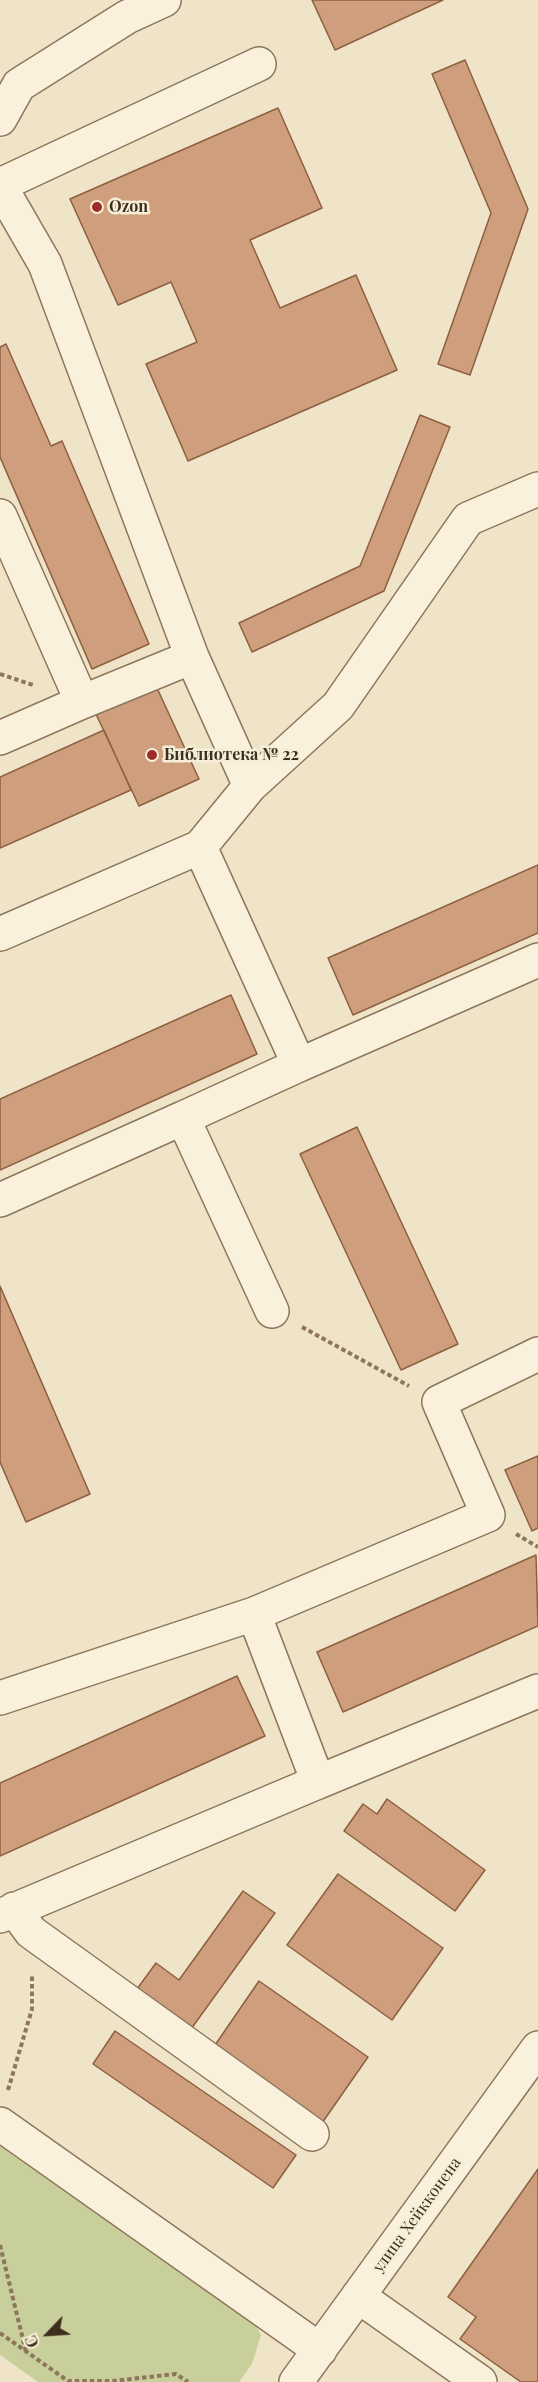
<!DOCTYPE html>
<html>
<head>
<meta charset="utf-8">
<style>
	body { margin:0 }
	#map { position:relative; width:538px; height:2382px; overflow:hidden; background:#f0e4c8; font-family:"Playfair Display",serif }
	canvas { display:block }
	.north { position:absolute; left:18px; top:2304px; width:60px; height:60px; -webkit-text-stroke:4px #f7eed8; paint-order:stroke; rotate:245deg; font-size:16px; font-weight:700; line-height:24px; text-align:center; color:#3d2e20 }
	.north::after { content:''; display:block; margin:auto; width:21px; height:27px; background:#3d2e20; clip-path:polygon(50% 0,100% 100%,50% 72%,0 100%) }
</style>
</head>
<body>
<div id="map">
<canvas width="538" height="2382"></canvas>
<div class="north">С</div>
</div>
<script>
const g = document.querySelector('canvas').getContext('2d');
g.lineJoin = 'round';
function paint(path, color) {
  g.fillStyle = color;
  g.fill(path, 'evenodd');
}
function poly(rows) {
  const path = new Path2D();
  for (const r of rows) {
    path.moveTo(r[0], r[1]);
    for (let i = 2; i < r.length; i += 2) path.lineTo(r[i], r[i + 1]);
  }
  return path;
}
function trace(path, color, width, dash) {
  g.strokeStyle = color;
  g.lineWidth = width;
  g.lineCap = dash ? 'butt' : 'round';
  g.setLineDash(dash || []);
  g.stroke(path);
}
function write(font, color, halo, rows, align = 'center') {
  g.font = font + ' "Playfair Display",serif';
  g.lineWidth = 5;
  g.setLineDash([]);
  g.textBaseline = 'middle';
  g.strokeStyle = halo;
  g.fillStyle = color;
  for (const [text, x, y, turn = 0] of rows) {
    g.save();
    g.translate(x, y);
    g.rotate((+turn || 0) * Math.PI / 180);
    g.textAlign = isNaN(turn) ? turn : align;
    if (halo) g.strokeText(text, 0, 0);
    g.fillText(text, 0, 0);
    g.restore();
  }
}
paint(poly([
	[0,2146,254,2322,261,2335,252,2364,239,2382,38,2382,0,2355]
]), '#c9cf9b');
const building = poly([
	[312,0,443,0,335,50,312,0],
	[465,60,528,209,470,375,438,364,491,213,432,74,465,60],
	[278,108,322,208,250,240,280,308,356,275,397,370,188,461,146,364,197,342,171,282,118,305,70,199,278,108],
	[6,344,51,446,62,441,149,644,92,669,0,457,0,347,6,344],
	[420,415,450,427,384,591,252,652,239,623,360,566,420,415],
	[157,688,199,779,139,806,95,712,157,688],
	[104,730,131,790,0,848,0,777,104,730],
	[538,865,538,933,353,1015,328,958,538,865],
	[231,995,257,1054,0,1170,0,1099,231,995],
	[357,1127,458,1344,401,1370,300,1154,357,1127],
	[0,1286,90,1494,26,1522,0,1462,0,1286],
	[538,1456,538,1528,532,1531,505,1470,538,1456],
	[536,1555,538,1626,343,1712,317,1652,536,1555],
	[237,1676,265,1736,0,1856,0,1783,237,1676],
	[387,1799,485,1870,455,1911,344,1831,363,1804,377,1814,387,1799],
	[338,1874,443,1948,392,2020,287,1945,338,1874],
	[243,1891,275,1913,191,2029,137,1989,156,1963,179,1980,243,1891],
	[259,1981,368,2057,322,2123,213,2048,259,1981],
	[115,2031,296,2155,273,2188,93,2064,115,2031],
	[538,2169,538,2382,521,2382,460,2339,476,2317,448,2297,538,2169]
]);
paint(building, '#cf9f7d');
trace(building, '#8d5f41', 1.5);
const minor = poly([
	[0,119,19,85,127,17,164,0],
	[0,185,259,64],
	[0,186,45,264,192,657,250,786],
	[0,516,82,702,192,657],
	[0,738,82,702],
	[200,847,299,1065,183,1118,272,1311],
	[0,934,200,847,250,786,338,706,468,519,538,489],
	[299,1065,538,960],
	[0,1200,183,1118],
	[254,1614,488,1515,439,1402,538,1354],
	[0,1698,254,1614,318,1782,0,1916],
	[318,1782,538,1691],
	[14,1909,31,1932,312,2134],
	[0,2124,320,2350],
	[358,2296,480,2382],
	[296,2382,538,2048]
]);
trace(minor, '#8d765c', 36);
trace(poly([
	[0,674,33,685],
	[302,1327,409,1386],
	[516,1534,538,1547],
	[8,2090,32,2009,32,1975],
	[0,2245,26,2352],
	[0,2333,68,2381,113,2381,176,2374,188,2382]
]), '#8d765c', 4, [4.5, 3]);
trace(minor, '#faf1dc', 33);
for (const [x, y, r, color] of [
	[97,207,6,"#9e2a2b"],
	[152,755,6,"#9e2a2b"]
]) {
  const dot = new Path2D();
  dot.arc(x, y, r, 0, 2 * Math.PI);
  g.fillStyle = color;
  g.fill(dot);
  trace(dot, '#f7eed8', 2);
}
write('bold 16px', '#3d2e20', '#f7eed8', [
	["Ozon",109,207],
	["Библиотека № 22",164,755]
], 'left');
write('16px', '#3d2e20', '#f7eed8', [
	["улица Хейкконена",417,2215,-54]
]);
</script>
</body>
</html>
